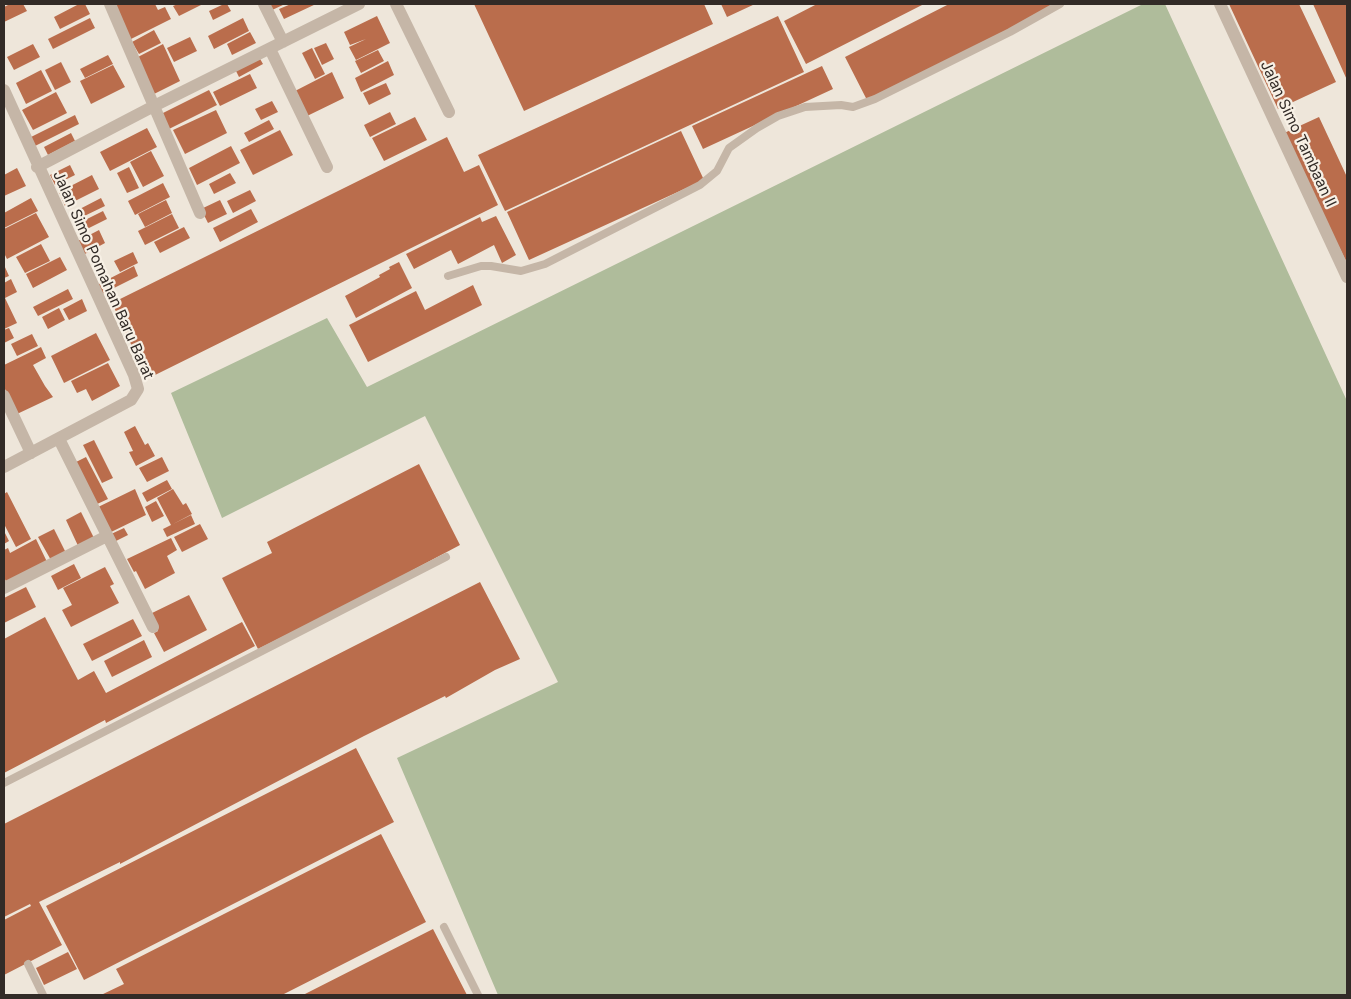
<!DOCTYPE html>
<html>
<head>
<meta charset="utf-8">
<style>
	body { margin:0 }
	#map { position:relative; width:1351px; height:999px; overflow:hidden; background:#eee6da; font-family:Inter,sans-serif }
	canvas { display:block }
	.frame { position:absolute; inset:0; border:5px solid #322b27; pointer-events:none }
</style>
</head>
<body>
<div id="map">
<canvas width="1351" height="999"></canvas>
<div class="frame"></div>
</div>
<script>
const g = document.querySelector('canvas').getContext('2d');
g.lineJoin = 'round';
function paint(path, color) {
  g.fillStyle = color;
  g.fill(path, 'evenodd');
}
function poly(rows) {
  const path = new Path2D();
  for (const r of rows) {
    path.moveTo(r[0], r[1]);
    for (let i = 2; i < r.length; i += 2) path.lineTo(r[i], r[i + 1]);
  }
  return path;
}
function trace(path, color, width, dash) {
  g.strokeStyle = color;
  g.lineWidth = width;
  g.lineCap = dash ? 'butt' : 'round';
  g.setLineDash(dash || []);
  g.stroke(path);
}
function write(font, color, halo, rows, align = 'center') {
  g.font = font + ' Inter,sans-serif';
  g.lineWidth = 4.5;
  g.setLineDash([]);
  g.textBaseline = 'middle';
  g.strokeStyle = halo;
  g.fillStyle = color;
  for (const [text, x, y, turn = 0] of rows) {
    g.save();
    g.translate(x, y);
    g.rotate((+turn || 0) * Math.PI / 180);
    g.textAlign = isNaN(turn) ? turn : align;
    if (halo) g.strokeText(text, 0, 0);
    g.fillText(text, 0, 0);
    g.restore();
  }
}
paint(poly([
	[1143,4,1165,4,1347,401,1347,995,498,995,397,758,558,682,425,416,222,518,171,393,327,318,367,387]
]), '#afbc9b');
paint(poly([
	[10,4,23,4,27,11,4,22,4,7],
	[79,4,85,4,90,14,60,29,54,17],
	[112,4,155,4,158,10,165,7,171,19,129,40],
	[178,4,203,4,179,16,173,6],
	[224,4,227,4,231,11,213,20,209,11],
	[267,4,285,4,270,11],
	[291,4,316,4,284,19,279,9],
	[474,4,704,4,713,24,524,111],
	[721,4,755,4,727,17],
	[817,4,924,4,806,64,784,21],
	[949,4,1052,4,1054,8,868,102,845,57],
	[1229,4,1299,4,1336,82,1278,109],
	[1313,4,1347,4,1347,80],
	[377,16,390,43,356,60,349,47,366,39,350,45,344,32],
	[778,16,804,72,505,211,478,155],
	[90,18,95,28,53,49,48,39],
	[243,18,249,31,214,49,208,36],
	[154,30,161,43,139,54,132,42],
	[250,32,256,43,232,55,227,44],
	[190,37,197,51,174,62,167,48],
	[326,43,334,59,322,65,314,48],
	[33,44,40,57,14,70,7,57],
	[163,44,180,81,154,94,136,58],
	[312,48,325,74,315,79,302,53],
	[378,50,384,61,361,73,355,61],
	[108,55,113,64,85,78,80,69],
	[259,57,263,64,239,77,235,69],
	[388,61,394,75,361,92,355,78],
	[61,62,71,82,55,90,45,70],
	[113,65,125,87,91,104,80,81],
	[822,66,833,89,703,149,692,126],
	[41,70,52,91,26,104,16,83],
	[332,72,344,98,305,117,295,91],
	[250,74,257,88,220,106,213,92],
	[386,83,391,94,369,105,363,93],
	[209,90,217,105,167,130,159,115],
	[56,92,67,113,33,130,22,110],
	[272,101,278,112,261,120,255,109],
	[216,110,227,133,185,154,173,130],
	[390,112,396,124,370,137,364,125],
	[75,115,79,124,35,146,31,137],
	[415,117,427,140,384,161,372,138],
	[1319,117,1347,177,1347,263,1282,134],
	[269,120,274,129,249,142,244,133],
	[147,128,157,147,110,171,100,152],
	[280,130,293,155,253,175,240,150],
	[681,131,704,180,529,260,507,212],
	[71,133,75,141,48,155,44,147],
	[447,137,464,172,479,165,498,205,147,379,112,303],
	[231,146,240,163,197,185,189,168],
	[151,151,164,176,143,187,130,162],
	[70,165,75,175,55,185,50,175],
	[129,167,139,188,127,193,117,173],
	[17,168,26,186,4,196,4,175],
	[230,173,236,183,214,194,209,184],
	[92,175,99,189,65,206,59,192],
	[163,183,170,197,135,215,128,201],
	[250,190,256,201,233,213,227,201],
	[31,198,38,211,4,228,4,213],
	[101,198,105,206,76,220,72,213],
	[166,200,172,213,145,227,138,214],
	[220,200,227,214,208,223,201,209],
	[251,209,258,222,220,242,213,228],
	[103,211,107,219,81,232,77,224],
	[36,213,49,237,7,259,4,253,4,229],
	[172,214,179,228,145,245,138,231],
	[496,216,516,255,502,263,494,245,458,264,451,250,414,269,406,254,480,217,482,222],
	[184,227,190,238,160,253,154,242],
	[99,230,105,243,83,255,76,242],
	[41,244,50,261,25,273,16,257],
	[133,252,138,263,120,272,114,261],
	[60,257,67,270,33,288,26,274],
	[399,262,412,288,356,318,345,296,380,277,379,275,390,269,389,267],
	[4,265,9,276,4,278],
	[134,266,138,276,102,294,97,285],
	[11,279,17,292,5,298,17,323,4,329,4,283],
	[473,285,482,305,368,362,349,325,416,291,425,310],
	[68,289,73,299,38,316,33,307],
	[82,299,87,311,69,320,63,309],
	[59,308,65,320,48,329,42,317],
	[9,328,14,338,4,343,4,330],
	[96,333,110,360,64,383,51,356],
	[32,334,38,346,17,356,11,344],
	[41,347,46,358,33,365,45,386,53,397,17,414,4,387,4,365],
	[108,363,120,386,92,401,86,389,77,393,71,381],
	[135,426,145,445,148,443,155,456,136,466,129,452,133,451,124,432],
	[94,440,113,478,102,483,83,445],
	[86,457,108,499,95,505,74,463],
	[162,457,169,471,147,482,139,468],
	[419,464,460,545,411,571,412,573,258,649,222,578,272,553,267,542],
	[167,480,172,489,147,502,142,493],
	[135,489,146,515,107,534,94,509],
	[173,489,183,505,186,503,192,514,173,524,191,515,195,524,167,537,163,529,171,525,157,498],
	[7,492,31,539,16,547,4,524,4,494],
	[156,501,164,516,152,522,145,507],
	[81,512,96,542,80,550,66,520],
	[200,524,208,539,182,552,174,537],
	[124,528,128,535,112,543,109,535],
	[54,529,67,555,52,562,38,537],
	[4,531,9,541,4,544],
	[171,538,177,550,167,556,175,573,145,589,136,571,134,572,127,559],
	[36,539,48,564,7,584,4,577,4,550,8,548,10,553],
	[74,564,81,578,58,590,51,576],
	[105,567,114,584,110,586,119,603,71,627,62,610,72,605,63,588],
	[480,582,520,659,495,670,446,698,445,696,364,736,120,864,120,862,39,902,62,945,4,975,4,920,31,906,30,904,4,917,4,824],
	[26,587,36,607,4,623,4,598],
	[189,595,207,630,164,652,154,633,158,631,150,614],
	[45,617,78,680,94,671,106,693,242,622,255,646,106,723,105,720,4,773,4,639],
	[133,619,142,636,92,661,83,644],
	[144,640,152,657,112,677,104,661],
	[356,748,394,822,84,980,46,906],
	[381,834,426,922,282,995,101,995,124,984,116,969],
	[433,929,467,995,303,995],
	[68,952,77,969,44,985,36,968]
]), '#ba6d4c');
trace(poly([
	[448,276,481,266,491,266,521,271,545,264,700,185,717,171,729,148,757,128,778,116,805,107,841,105,853,107,875,99,1010,32,1060,4],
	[4,783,446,557],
	[444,927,478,995],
	[28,964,43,995]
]), '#c5b6a7', 8);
trace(poly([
	[110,4,200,213],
	[264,4,283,42],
	[396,4,449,112],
	[1220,4,1347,277],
	[270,49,327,167],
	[4,90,134,375,138,389,131,400,4,467],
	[37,167,154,106,359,4],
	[4,396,31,453],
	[59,439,153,627],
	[4,588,107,536]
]), '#c5b6a7', 12);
write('15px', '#322b27', '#f7f0e5', [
	["Jalan Simo Tambaan II",1298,134,65],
	["Jalan Simo Pomahan Baru Barat",103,275,66]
]);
</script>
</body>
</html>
